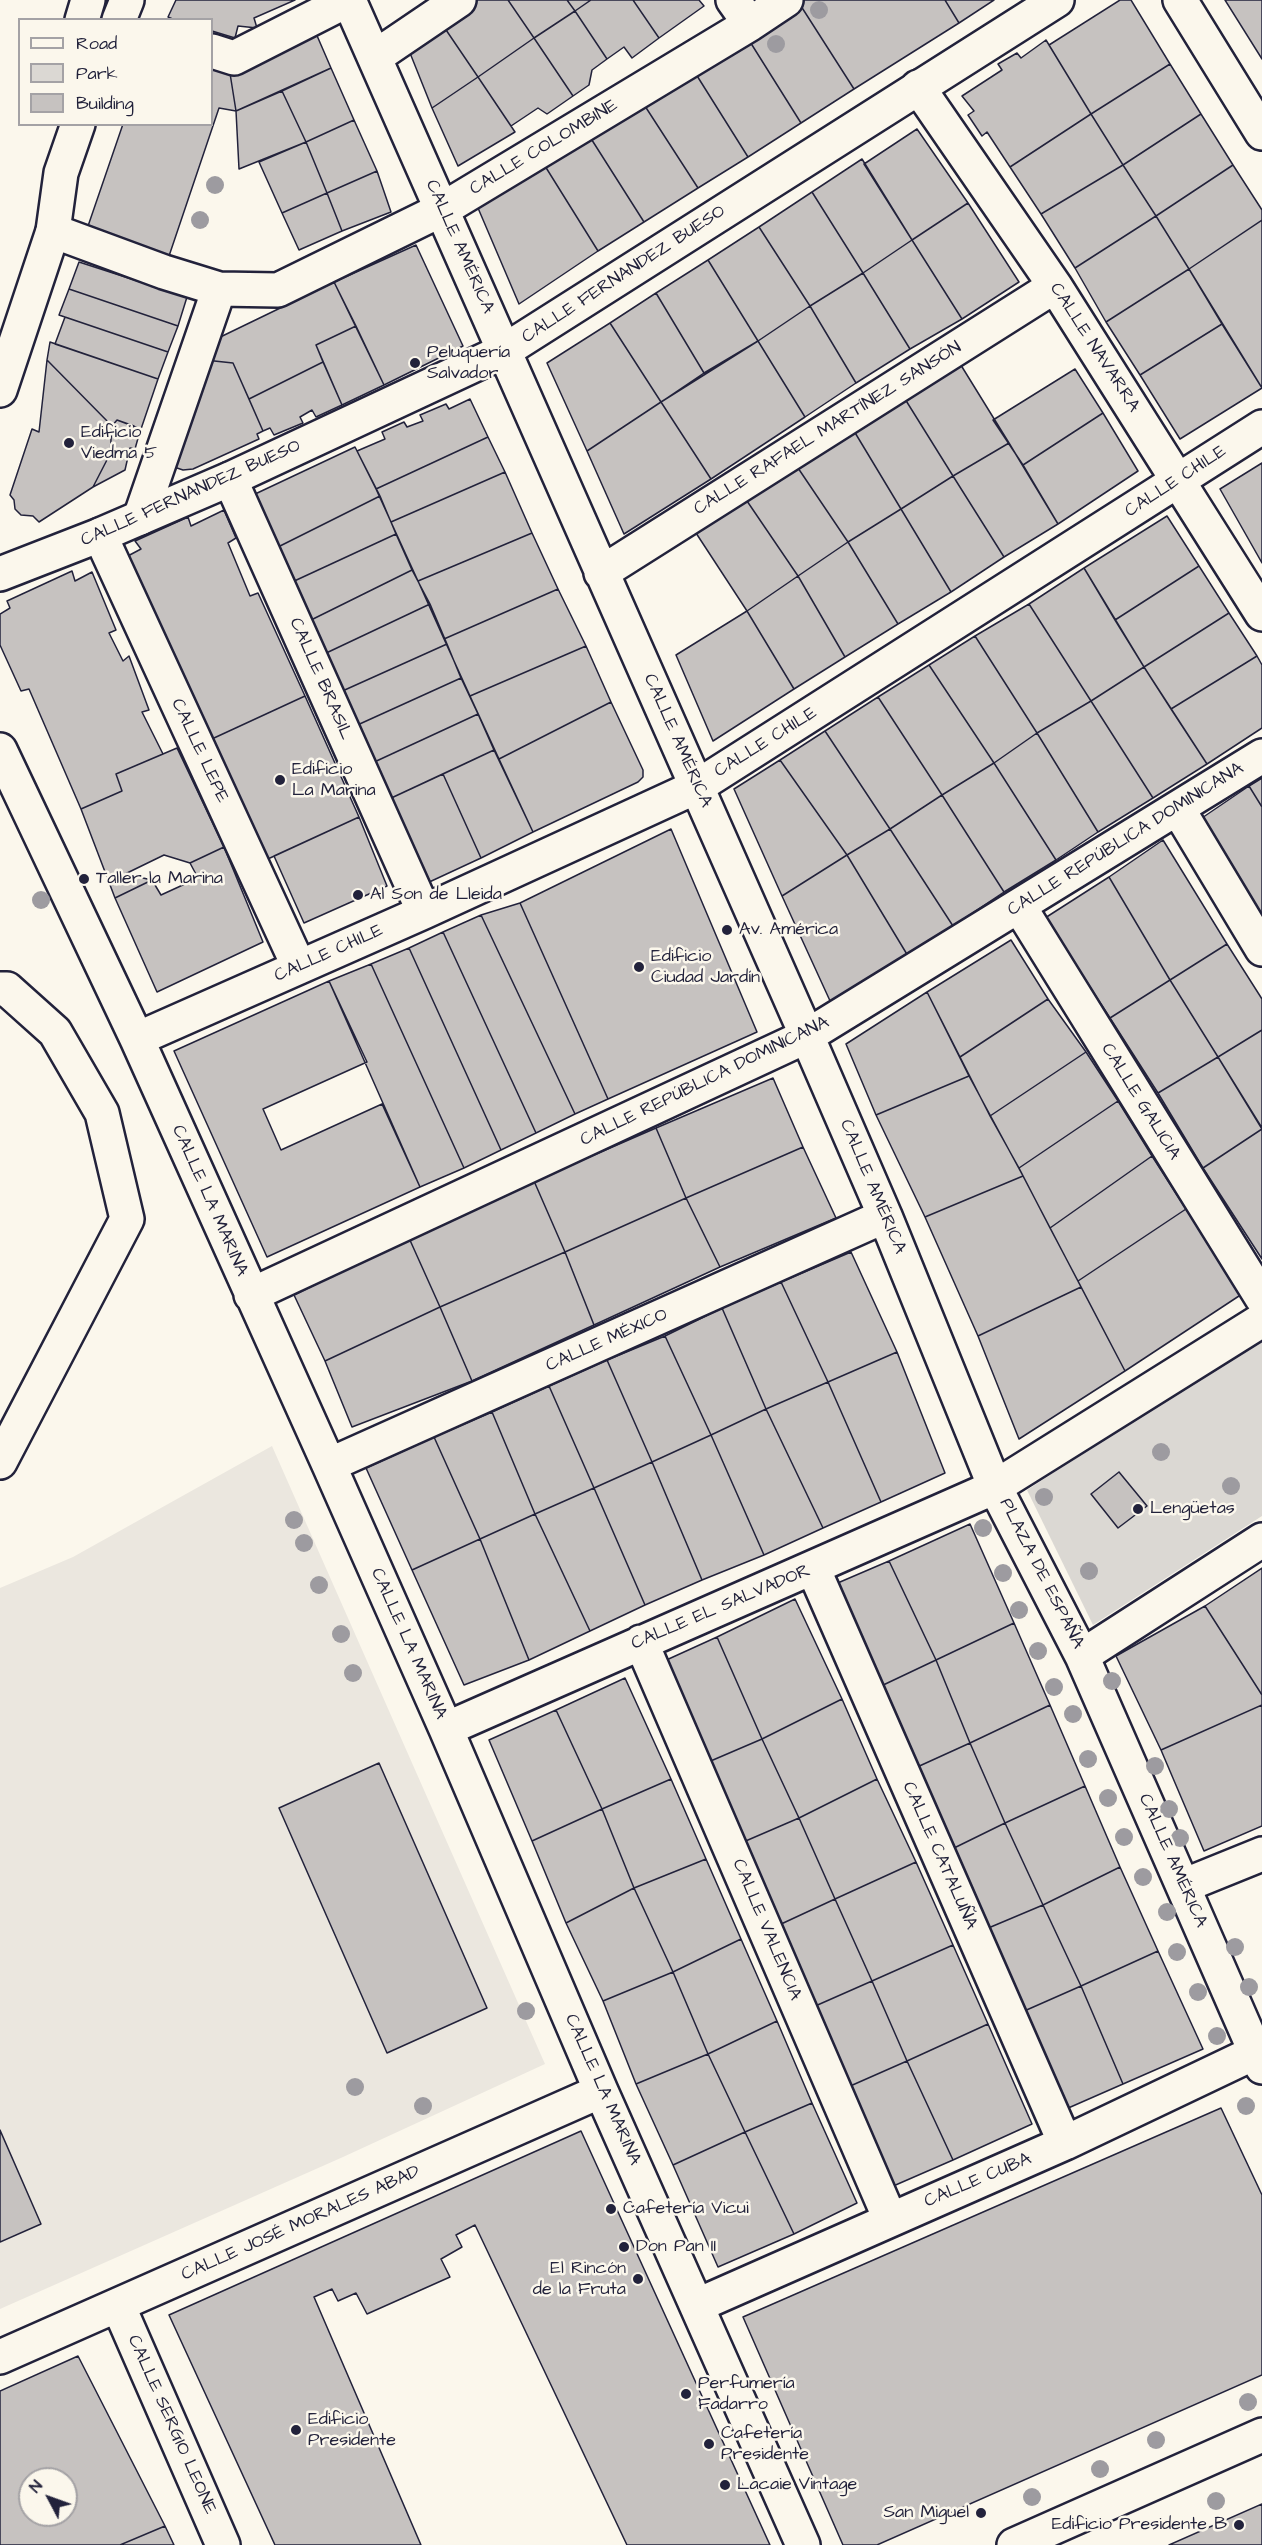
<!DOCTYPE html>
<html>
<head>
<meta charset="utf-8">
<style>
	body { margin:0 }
	#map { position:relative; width:1262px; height:2545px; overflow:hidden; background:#fbf7ec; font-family:"Architects Daughter",sans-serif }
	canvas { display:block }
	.legend { position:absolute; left:18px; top:18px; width:195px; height:108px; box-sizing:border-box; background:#fbf7ec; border:2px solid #a4a2a5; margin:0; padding:8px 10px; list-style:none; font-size:18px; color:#22223b }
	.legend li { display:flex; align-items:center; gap:12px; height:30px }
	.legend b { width:30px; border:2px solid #a4a2a5 }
	.north { position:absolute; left:18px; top:2467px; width:60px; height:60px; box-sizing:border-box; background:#fbf7ec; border:2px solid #a4a2a5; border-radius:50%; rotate:311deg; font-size:16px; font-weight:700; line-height:24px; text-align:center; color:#22223b }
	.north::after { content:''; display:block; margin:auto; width:21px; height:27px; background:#22223b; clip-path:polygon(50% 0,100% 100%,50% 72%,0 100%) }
</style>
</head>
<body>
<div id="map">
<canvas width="1262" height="2545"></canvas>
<ul class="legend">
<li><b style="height:8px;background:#fbf7ec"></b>Road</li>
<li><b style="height:16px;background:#dbd8d3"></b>Park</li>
<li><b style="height:16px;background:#c6c2c0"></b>Building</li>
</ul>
<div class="north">N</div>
</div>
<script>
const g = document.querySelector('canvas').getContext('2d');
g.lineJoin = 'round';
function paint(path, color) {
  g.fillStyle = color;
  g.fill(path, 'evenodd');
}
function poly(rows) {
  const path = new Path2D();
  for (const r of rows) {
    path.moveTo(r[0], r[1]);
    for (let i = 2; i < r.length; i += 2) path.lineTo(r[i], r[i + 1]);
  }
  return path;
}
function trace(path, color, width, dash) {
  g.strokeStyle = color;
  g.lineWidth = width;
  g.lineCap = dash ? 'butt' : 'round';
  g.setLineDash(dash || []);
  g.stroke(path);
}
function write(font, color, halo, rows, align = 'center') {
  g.font = font + ' "Architects Daughter",sans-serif';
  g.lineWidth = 5;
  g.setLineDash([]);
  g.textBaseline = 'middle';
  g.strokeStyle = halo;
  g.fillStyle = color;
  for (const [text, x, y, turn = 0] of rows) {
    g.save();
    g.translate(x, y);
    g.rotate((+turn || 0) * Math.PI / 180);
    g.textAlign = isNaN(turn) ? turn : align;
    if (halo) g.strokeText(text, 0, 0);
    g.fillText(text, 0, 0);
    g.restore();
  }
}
paint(poly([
	[272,1446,545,2064,343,2157,0,2309,0,1588,73,1557]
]), '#ebe7df');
paint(poly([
	[1262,1337,1262,1516,1093,1625,1027,1490]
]), '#dbd8d3');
const building = poly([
	[176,0,295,0,254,18,257,28,238,26,235,38,212,31,212,20,175,20,168,17,176,0],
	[477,0,508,0,534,38,478,77,442,24,477,0],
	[508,0,567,0,575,11,534,38,508,0],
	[567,0,591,0,575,11,567,0],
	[591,0,633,0,659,38,632,58,624,47,607,59,575,11,591,0],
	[633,0,699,0,704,6,659,38,633,0],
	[804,0,945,0,959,23,854,89,799,3,804,0],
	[945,0,994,0,959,23,945,0],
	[1120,0,1131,0,1170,64,1091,114,1049,45,1120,0],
	[1225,0,1262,0,1262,59,1225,0],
	[799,3,854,89,801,123,747,37,799,3],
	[575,11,607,59,592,70,589,85,573,96,534,38,575,11],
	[442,24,478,77,432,108,408,48,442,24],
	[315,31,331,68,236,111,229,67,315,31],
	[747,37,801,123,748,157,694,71,747,37],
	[534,38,573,96,547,114,538,108,511,126,478,77,534,38],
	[1046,40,1091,114,1010,167,987,132,982,136,968,115,974,111,962,96,1002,70,998,64,1017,53,1021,58,1046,40],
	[212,60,229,67,236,111,219,108,168,259,87,229,123,124,212,124,212,60],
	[1170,64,1201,114,1123,165,1091,114,1170,64],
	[331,68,354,120,306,142,282,91,331,68],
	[694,71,748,157,698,188,643,103,694,71],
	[478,77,515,132,458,166,432,108,478,77],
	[282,91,306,142,239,169,236,111,282,91],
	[643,103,698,188,644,222,590,137,643,103],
	[1091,114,1123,165,1041,214,1010,167,1091,114],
	[1201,114,1233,165,1156,216,1123,165,1201,114],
	[354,120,377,171,327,193,306,142,354,120],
	[917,129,968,203,912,240,864,164,917,129],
	[590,137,644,222,598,251,545,166,590,137],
	[306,142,327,193,282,213,259,162,306,142],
	[862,159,912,240,863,273,812,192,862,159],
	[1123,165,1156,216,1075,268,1041,214,1123,165],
	[1233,165,1262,210,1262,220,1189,269,1156,216,1233,165],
	[545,166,598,251,519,304,478,208,545,166],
	[377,171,391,212,342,231,327,193,377,171],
	[812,192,863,273,810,306,759,227,812,192],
	[327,193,342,231,299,250,282,213,327,193],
	[968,203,1019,282,962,319,912,240,968,203],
	[1156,216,1189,269,1106,322,1075,268,1156,216],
	[1262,220,1262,388,1189,269,1262,220],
	[759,227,810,306,758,341,708,260,759,227],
	[912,240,962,319,910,349,863,273,912,240],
	[416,245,463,346,384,385,334,282,416,245],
	[708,260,758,341,704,373,656,293,708,260],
	[79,262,187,297,178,326,69,289,79,262],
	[1189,269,1222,324,1140,375,1106,322,1189,269],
	[863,273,910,349,856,383,810,306,863,273],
	[334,282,356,326,316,345,323,362,249,399,233,363,205,360,210,342,334,282],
	[69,289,178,326,168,352,59,315,69,289],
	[656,293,704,373,661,402,610,323,656,293],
	[810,306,856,383,805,417,758,341,810,306],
	[65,317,168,352,158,379,55,344,65,317],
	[610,323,661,402,587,451,547,363,610,323],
	[1222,324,1262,388,1180,439,1140,375,1222,324],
	[356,326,384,385,342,405,316,345,356,326],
	[758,341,805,417,711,479,661,402,758,341],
	[50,342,158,379,141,429,117,420,112,426,47,360,50,342],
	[47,360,112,426,110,454,93,487,39,522,33,516,21,515,15,509,14,500,10,495,32,429,39,432,47,360],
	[205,360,233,363,263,431,257,434,259,439,193,469,183,470,174,467,205,360],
	[323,362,342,405,316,417,312,410,300,417,303,423,274,435,270,428,263,431,249,399,323,362],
	[959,362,1009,443,953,476,905,399,959,362],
	[1075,369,1103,413,1023,465,993,420,1075,369],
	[470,399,488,437,376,489,357,451,385,439,382,432,404,422,407,427,423,421,420,415,446,404,449,409,470,399],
	[905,399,953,476,901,509,854,431,905,399],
	[661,402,711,479,624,534,587,451,661,402],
	[1103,413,1138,471,1058,524,1023,465,1103,413],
	[117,420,134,426,134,431,140,431,135,449,130,448,125,470,93,487,110,454,112,426,117,420],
	[854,431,901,509,848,542,798,468,854,431],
	[488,437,505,472,391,522,376,489,488,437],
	[1009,443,1058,524,1004,557,953,476,1009,443],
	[355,447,380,496,278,547,253,495,355,447],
	[1262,463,1262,563,1220,489,1262,463],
	[798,468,848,542,798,576,747,501,798,468],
	[505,472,532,533,418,581,391,522,505,472],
	[953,476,1004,557,951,592,901,509,953,476],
	[380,496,396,534,290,583,278,547,380,496],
	[747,501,798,576,747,611,696,533,747,501],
	[901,509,951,592,898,624,848,542,901,509],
	[224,510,236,538,228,543,250,596,258,593,305,696,201,744,124,558,141,549,135,541,188,517,191,526,224,510],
	[1167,516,1199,566,1115,620,1084,568,1167,516],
	[532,533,558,589,444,639,418,581,532,533],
	[396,534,412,570,307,622,290,583,396,534],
	[848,542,898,624,845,657,798,576,848,542],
	[1199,566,1229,613,1144,667,1115,620,1199,566],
	[1084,568,1144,667,1091,701,1029,604,1084,568],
	[412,570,430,604,322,655,307,622,412,570],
	[72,571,75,581,92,572,116,630,109,633,123,661,129,656,149,710,142,712,163,754,116,774,122,791,81,809,29,689,21,691,0,645,0,614,10,608,7,601,72,571],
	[798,576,845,657,794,689,747,611,798,576],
	[558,589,586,646,470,696,444,639,558,589],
	[430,604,447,644,338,693,322,655,430,604],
	[1029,604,1091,701,1037,733,975,636,1029,604],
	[747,611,794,689,713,741,676,655,747,611],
	[1229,613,1257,656,1171,709,1144,667,1229,613],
	[975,636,1037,733,994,763,929,665,975,636],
	[447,644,461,678,353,727,338,693,447,644],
	[586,646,611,702,499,759,470,696,586,646],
	[1257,656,1262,665,1262,728,1207,764,1171,709,1257,656],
	[929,665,994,763,942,795,878,697,929,665],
	[1144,667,1207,764,1153,798,1091,701,1144,667],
	[461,678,478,714,370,764,353,727,461,678],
	[305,696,359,817,257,864,201,744,305,696],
	[878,697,942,795,890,829,825,731,878,697],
	[1091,701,1153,798,1098,832,1037,733,1091,701],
	[611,702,643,770,643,777,638,782,533,832,499,759,611,702],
	[478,714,494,750,387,800,370,764,478,714],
	[825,731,890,829,847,855,780,760,825,731],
	[1037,733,1098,832,1056,860,994,763,1037,733],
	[177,748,224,847,190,863,164,855,125,874,152,880,115,898,81,809,122,791,116,774,177,748],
	[494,750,533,832,481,858,443,774,494,750],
	[780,760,847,855,782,896,734,789,780,760],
	[994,763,1056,860,1004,892,942,795,994,763],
	[443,774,481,858,425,884,387,800,443,774],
	[1262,778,1262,807,1249,786,1262,778],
	[1249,786,1262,807,1262,921,1196,822,1249,786],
	[942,795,1004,892,953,926,890,829,942,795],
	[359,817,387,886,304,923,274,856,359,817],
	[671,829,757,1032,608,1099,520,903,671,829],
	[890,829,953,926,908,956,847,855,890,829],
	[1163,840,1227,944,1170,980,1109,877,1163,840],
	[224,847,263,942,157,992,115,898,152,880,161,895,198,878,190,863,224,847],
	[847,855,908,956,831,1003,782,896,847,855],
	[1109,877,1170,980,1110,1018,1045,918,1109,877],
	[520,903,608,1099,575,1114,481,915,520,903],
	[481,915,575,1114,536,1133,443,932,481,915],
	[443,932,536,1133,501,1150,409,948,443,932],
	[1011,940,1048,999,960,1057,927,992,1011,940],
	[1227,944,1262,999,1262,1030,1218,1057,1170,980,1227,944],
	[409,948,501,1150,464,1168,371,964,409,948],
	[371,964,464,1168,420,1187,329,981,371,964],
	[1170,980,1218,1057,1158,1093,1110,1018,1170,980],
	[329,981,367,1062,263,1109,281,1150,382,1104,420,1187,267,1257,174,1051,329,981],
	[927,992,969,1076,876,1115,846,1044,927,992],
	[1048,999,1086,1052,990,1116,960,1057,1048,999],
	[1262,1030,1262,1128,1218,1057,1262,1030],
	[1086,1052,1118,1101,1019,1168,990,1116,1086,1052],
	[1218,1057,1262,1129,1203,1168,1158,1093,1218,1057],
	[969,1076,1023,1176,925,1217,876,1115,969,1076],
	[773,1078,803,1147,686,1198,656,1128,773,1078],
	[1118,1101,1152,1156,1050,1228,1019,1168,1118,1101],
	[656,1128,686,1198,565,1252,534,1181,656,1128],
	[1262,1129,1262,1259,1203,1168,1262,1129],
	[803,1147,836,1218,720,1267,686,1198,803,1147],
	[1152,1156,1186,1209,1078,1281,1050,1228,1152,1156],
	[1023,1176,1081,1287,978,1336,925,1217,1023,1176],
	[534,1181,565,1252,440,1307,409,1238,534,1181],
	[686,1198,720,1267,594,1325,565,1252,686,1198],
	[1186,1209,1242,1294,1125,1371,1078,1281,1186,1209],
	[409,1238,440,1307,325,1361,294,1295,409,1238],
	[565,1252,594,1325,472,1381,440,1307,565,1252],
	[851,1252,897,1352,828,1382,781,1282,851,1252],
	[781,1282,828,1382,766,1409,722,1308,781,1282],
	[1081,1287,1125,1371,1019,1439,978,1336,1081,1287],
	[440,1307,472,1381,352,1427,325,1361,440,1307],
	[722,1308,766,1409,711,1435,665,1336,722,1308],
	[665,1336,711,1435,652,1462,607,1360,665,1336],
	[897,1352,945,1473,881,1502,828,1382,897,1352],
	[607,1360,652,1462,594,1488,549,1386,607,1360],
	[828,1382,881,1502,823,1528,766,1409,828,1382],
	[549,1386,594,1488,535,1514,492,1412,549,1386],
	[766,1409,823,1528,764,1555,711,1435,766,1409],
	[492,1412,535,1514,480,1539,434,1437,492,1412],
	[711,1435,764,1555,702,1580,652,1462,711,1435],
	[434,1437,480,1539,412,1570,366,1468,434,1437],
	[652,1462,702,1580,645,1605,594,1488,652,1462],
	[1119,1472,1147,1506,1118,1528,1091,1494,1119,1472],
	[594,1488,645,1605,590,1631,535,1514,594,1488],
	[535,1514,590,1631,529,1660,480,1539,535,1514],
	[970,1524,1014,1623,936,1660,889,1561,970,1524],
	[480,1539,529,1660,464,1685,412,1570,480,1539],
	[889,1561,936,1660,879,1687,833,1585,889,1561],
	[1262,1568,1262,1695,1205,1606,1262,1568],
	[795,1599,842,1699,762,1739,717,1637,795,1599],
	[1205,1606,1262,1695,1262,1705,1161,1750,1116,1656,1205,1606],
	[1014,1623,1050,1705,970,1743,936,1660,1014,1623],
	[717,1637,762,1739,706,1763,662,1662,717,1637],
	[936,1660,970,1743,915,1768,879,1687,936,1660],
	[625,1678,671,1779,602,1809,556,1710,625,1678],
	[842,1699,877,1779,799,1818,762,1739,842,1699],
	[1050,1705,1085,1786,1005,1823,970,1743,1050,1705],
	[1262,1705,1262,1826,1204,1851,1161,1750,1262,1705],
	[556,1710,602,1809,532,1841,489,1740,556,1710],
	[762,1739,799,1818,741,1843,706,1763,762,1739],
	[970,1743,1005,1823,950,1850,915,1768,970,1743],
	[379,1763,487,2008,387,2053,279,1808,379,1763],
	[671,1779,706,1859,634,1888,602,1809,671,1779],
	[877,1779,916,1862,835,1899,799,1818,877,1779],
	[1085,1786,1120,1867,1043,1905,1005,1823,1085,1786],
	[602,1809,634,1888,566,1923,532,1841,602,1809],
	[799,1818,835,1899,779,1925,741,1843,799,1818],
	[1005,1823,1043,1905,986,1929,950,1850,1005,1823],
	[706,1859,741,1939,673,1972,634,1888,706,1859],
	[916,1862,953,1945,872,1981,835,1899,916,1862],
	[1120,1867,1158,1951,1081,1986,1043,1905,1120,1867],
	[634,1888,673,1972,603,2001,566,1923,634,1888],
	[835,1899,872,1981,813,2007,779,1925,835,1899],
	[1043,1905,1081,1986,1022,2012,986,1929,1043,1905],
	[741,1939,777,2021,708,2054,673,1972,741,1939],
	[953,1945,988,2024,907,2061,872,1981,953,1945],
	[1158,1951,1203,2049,1123,2084,1081,1986,1158,1951],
	[673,1972,708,2054,636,2084,603,2001,673,1972],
	[872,1981,907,2061,848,2087,813,2007,872,1981],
	[1081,1986,1123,2084,1066,2109,1022,2012,1081,1986],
	[777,2021,812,2103,745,2132,708,2054,777,2021],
	[988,2024,1032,2124,953,2160,907,2061,988,2024],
	[708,2054,745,2132,673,2165,636,2084,708,2054],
	[907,2061,953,2160,891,2187,848,2087,907,2061],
	[812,2103,857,2203,794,2234,745,2132,812,2103],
	[1221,2108,1262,2195,1262,2375,877,2545,843,2545,743,2317,1221,2108],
	[0,2130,41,2224,0,2242,0,2130],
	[581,2131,770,2545,627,2545,475,2225,456,2235,462,2247,441,2259,450,2277,367,2314,356,2293,338,2301,332,2289,314,2297,421,2545,275,2545,169,2315,581,2131],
	[745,2132,794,2234,718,2267,673,2165,745,2132],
	[78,2356,165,2526,120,2545,0,2545,0,2391,78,2356],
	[30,2479,66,2479,66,2515,30,2515,30,2479],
	[1262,2504,1262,2545,1169,2545,1262,2504],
	[165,2526,174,2545,120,2545,165,2526]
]);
paint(building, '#c6c2c0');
trace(building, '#22223b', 1.5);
const pedestrian = poly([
	[212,51,234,58,348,0]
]);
const minor = poly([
	[349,0,807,1036,885,1216,995,1487,1082,1656,1262,2067],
	[733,0,750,24],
	[1180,0,1262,133],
	[375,57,459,0],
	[918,87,1055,286,1262,614],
	[53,231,164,272,219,289,278,290,443,209,750,24,786,0],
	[230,479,424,912],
	[140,518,219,289],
	[100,535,299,967],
	[601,573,1055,286],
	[0,750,137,1039,329,1465,446,1729,601,2091,803,2545],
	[1178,809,1262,949],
	[1019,906,1262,1298],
	[0,989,7,989,55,1032,102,1113,127,1219,0,1462],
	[137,1039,424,912,698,786,1262,427],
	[251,1295,807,1036,1262,756],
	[329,1465,885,1216],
	[813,1568,1065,2143],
	[641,1642,890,2219],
	[1082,1656,1262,1540],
	[446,1729,995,1487,1262,1320],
	[1183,1886,1262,1854],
	[118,2305,223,2545],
	[698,2305,1065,2143,1256,2052],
	[0,2357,601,2091]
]);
const secondary = poly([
	[82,20,88,0],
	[119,20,127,0],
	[0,390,53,231,61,173,78,124],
	[0,574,100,535,230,479,504,351,1057,0]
]);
const primary = poly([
	[1014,2545,1262,2435]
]);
trace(pedestrian, '#22223b', 38);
trace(minor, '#22223b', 38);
trace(secondary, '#22223b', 38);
trace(primary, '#22223b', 38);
trace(pedestrian, '#fbf7ec', 33);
trace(minor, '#fbf7ec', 33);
trace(secondary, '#fbf7ec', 33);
trace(primary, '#fbf7ec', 33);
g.fillStyle = '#9d9ba0';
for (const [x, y] of [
	[819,10],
	[776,44],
	[215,185],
	[200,220],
	[41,900],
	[1161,1452],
	[1231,1486],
	[1044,1497],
	[294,1520],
	[983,1528],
	[304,1543],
	[1089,1571],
	[1003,1573],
	[319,1585],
	[1019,1610],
	[341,1634],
	[1038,1651],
	[353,1673],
	[1112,1681],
	[1054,1687],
	[1073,1714],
	[1088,1759],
	[1155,1766],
	[1108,1798],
	[1169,1809],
	[1124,1837],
	[1180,1838],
	[1143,1877],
	[1167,1912],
	[1235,1947],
	[1177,1952],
	[1249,1987],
	[1198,1992],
	[526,2011],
	[1217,2036],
	[355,2087],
	[423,2106],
	[1246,2106],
	[1248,2402],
	[1156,2440],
	[1100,2469],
	[1032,2497],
	[1216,2501]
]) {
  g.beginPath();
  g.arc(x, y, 9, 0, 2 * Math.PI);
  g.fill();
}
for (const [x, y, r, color] of [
	[415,363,6,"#22223b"],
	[69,443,6,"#22223b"],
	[280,780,6,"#22223b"],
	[84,879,6,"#22223b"],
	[358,895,6,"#22223b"],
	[727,930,6,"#22223b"],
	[639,967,6,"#22223b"],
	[1138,1509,6,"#22223b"],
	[611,2209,6,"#22223b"],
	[624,2247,6,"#22223b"],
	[638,2279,6,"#22223b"],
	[686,2394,6,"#22223b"],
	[296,2430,6,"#22223b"],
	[709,2444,6,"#22223b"],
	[725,2485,6,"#22223b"],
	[981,2513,6,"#22223b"],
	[1239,2525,6,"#22223b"]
]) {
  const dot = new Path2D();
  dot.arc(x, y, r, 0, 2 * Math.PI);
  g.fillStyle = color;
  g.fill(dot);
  trace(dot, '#fbf7ec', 2);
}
write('18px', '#22223b', '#fbf7ec', [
	["CALLE COLOMBINE",544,148,-31],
	["CALLE AMÉRICA",459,247,66],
	["CALLE FERNANDEZ BUESO",624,275,-33],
	["CALLE NAVARRA",1094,348,57],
	["CALLE RAFAEL MARTÍNEZ SANSÓN",828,429,-32],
	["CALLE CHILE",1176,482,-33],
	["CALLE FERNANDEZ BUESO",191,494,-24],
	["CALLE BRASIL",320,679,66],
	["CALLE AMÉRICA",677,741,66],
	["CALLE CHILE",766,743,-32],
	["CALLE LEPE",199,751,65],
	["CALLE REPÚBLICA DOMINICANA",1126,840,-32],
	["CALLE CHILE",329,954,-24],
	["CALLE REPÚBLICA DOMINICANA",705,1082,-26],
	["CALLE GALICIA",1140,1102,58],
	["CALLE AMÉRICA",872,1187,67],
	["CALLE LA MARINA",209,1201,66],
	["CALLE MÉXICO",607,1341,-24],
	["PLAZA DE ESPAÑA",1041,1574,63],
	["CALLE EL SALVADOR",721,1608,-23],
	["CALLE LA MARINA",408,1644,66],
	["CALLE CATALUÑA",939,1856,66],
	["CALLE AMÉRICA",1172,1861,66],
	["CALLE VALENCIA",766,1930,67],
	["CALLE LA MARINA",602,2090,66],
	["CALLE CUBA",978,2181,-23],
	["CALLE JOSÉ MORALES ABAD",301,2224,-24],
	["CALLE SERGIO LEONE",171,2425,66]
]);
write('18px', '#22223b', '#fbf7ec', [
	["Peluquería",427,353],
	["Salvador",427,374],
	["Edificio",81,433],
	["Viedma 5",81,454],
	["Edificio",292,770],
	["La Marina",292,791],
	["Taller la Marina",96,879],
	["Al Son de Lleida",370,895],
	["Av. América",739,930],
	["Edificio",651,957],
	["Ciudad Jardín",651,978],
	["Lengüetas",1150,1509],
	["Cafetería Vicui",623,2209],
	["Don Pan II",636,2247],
	["El Rincón",626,2269,"right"],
	["de la Fruta",626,2290,"right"],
	["Perfumería",698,2384],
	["Fadarro",698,2405],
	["Edificio",308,2420],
	["Presidente",308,2441],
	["Cafetería",721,2434],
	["Presidente",721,2455],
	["Lacaie Vintage",737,2485],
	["San Miguel",969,2513,"right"],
	["Edificio Presidente B",1227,2525,"right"]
], 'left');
</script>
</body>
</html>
